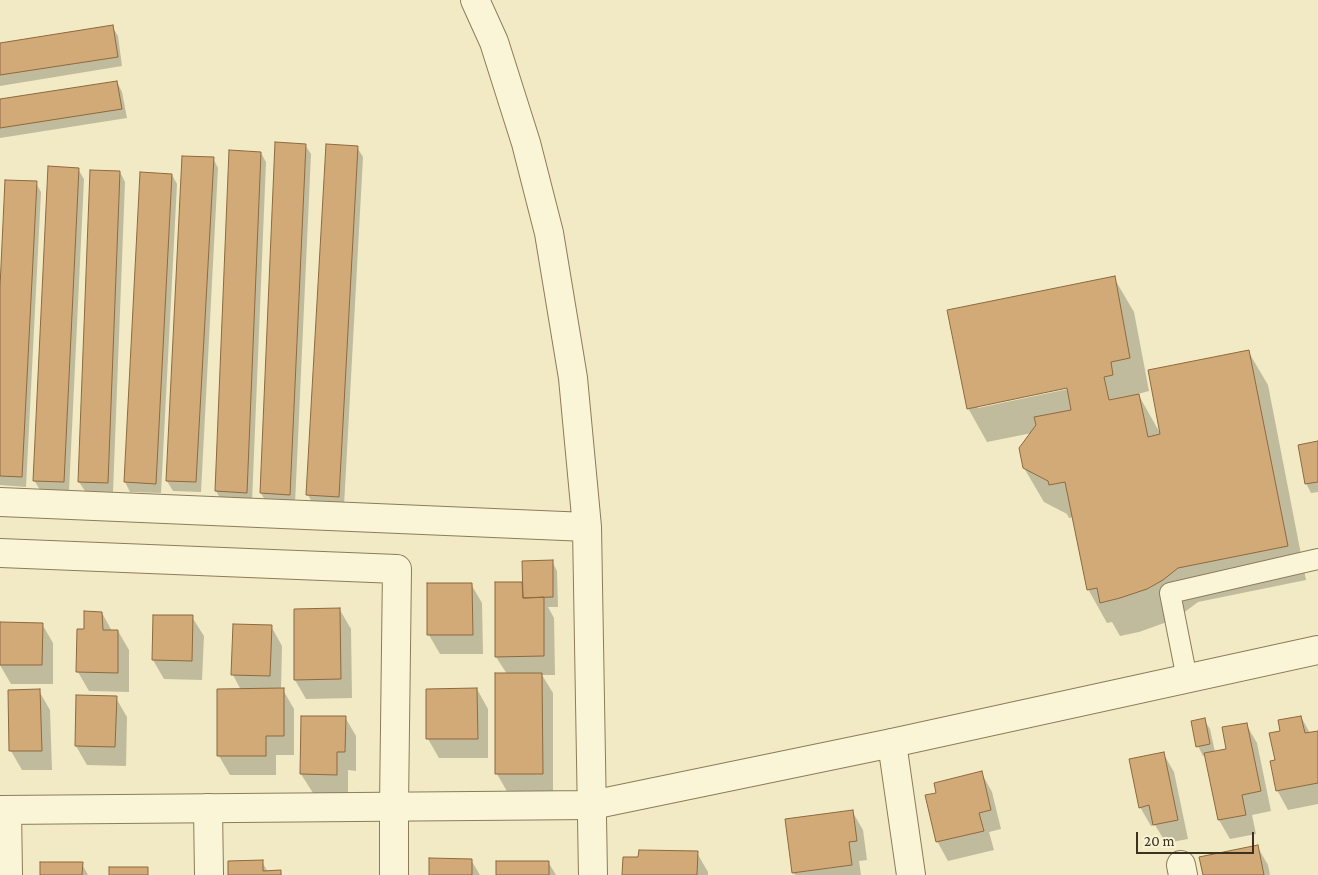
<!DOCTYPE html>
<html>
<head>
<meta charset="utf-8">
<style>
	body { margin:0 }
	#map { position:relative; width:1318px; height:875px; overflow:hidden; background:#f1eac4; font-family:"Crimson Pro",serif }
	canvas { display:block }
	.scale { position:absolute; left:1136px; top:832px; width:118px; height:22px; box-sizing:border-box; border:2px solid #3c311e; border-top:0; padding-left:6px; font-size:15px; line-height:18px; white-space:nowrap; color:#3c311e; -webkit-text-stroke:4px #f7f3d4; paint-order:stroke }
</style>
</head>
<body>
<div id="map">
<canvas width="1318" height="875"></canvas>
<div class="scale">20 m</div>
</div>
<script>
const g = document.querySelector('canvas').getContext('2d');
g.lineJoin = 'round';
function paint(path, color) {
  g.fillStyle = color;
  g.fill(path, 'evenodd');
}
function poly(rows) {
  const path = new Path2D();
  for (const r of rows) {
    path.moveTo(r[0], r[1]);
    for (let i = 2; i < r.length; i += 2) path.lineTo(r[i], r[i + 1]);
  }
  return path;
}
function trace(path, color, width, dash) {
  g.strokeStyle = color;
  g.lineWidth = width;
  g.lineCap = dash ? 'butt' : 'round';
  g.setLineDash(dash || []);
  g.stroke(path);
}
paint(poly([
	[112,26,118,36,122,66,0,86,0,44],
	[117,82,122,92,127,118,0,138,0,100],
	[305,145,311,154,295,504,266,502,261,493],
	[357,147,363,157,344,506,313,504,308,495],
	[230,151,261,153,266,162,252,502,222,501,216,491],
	[213,158,218,168,201,492,173,491,167,481],
	[78,169,84,179,69,491,40,490,34,480],
	[120,172,125,182,113,492,85,491,79,482],
	[141,173,172,175,177,184,161,493,130,492,125,482],
	[36,183,41,192,26,487,0,485,0,311],
	[1114,278,1134,312,1149,391,1138,394,1160,433,1248,351,1268,385,1306,580,1198,602,1182,614,1167,622,1139,632,1120,636,1112,622,1107,623,1088,589,1074,517,1069,518,1067,514,1044,502,1024,468,1032,433,987,442,968,408],
	[1073,386,1073,388,978,408,978,405],
	[1318,442,1318,492,1311,493,1306,483],
	[552,561,557,571,558,607,548,607,554,618,555,675,542,675,553,693,553,793,508,793,497,774,507,674,496,657,521,583,524,587],
	[471,584,482,603,483,654,440,654,429,635],
	[340,610,351,629,352,698,306,699,295,680],
	[102,613,112,631,118,631,129,650,129,692,89,691,78,672,78,630,86,630],
	[154,616,192,617,204,636,202,680,164,679,153,660],
	[42,624,53,643,53,684,11,684,0,665],
	[271,626,282,646,281,690,283,690,294,709,294,755,276,755,276,775,230,775,219,756,241,690,233,675],
	[477,689,488,709,488,758,439,758,428,739,427,690],
	[39,691,50,710,52,770,22,770,11,751,9,692],
	[77,697,116,698,127,717,126,766,87,765,76,746],
	[302,717,345,717,356,736,356,771,348,770,348,794,313,793,301,774],
	[1301,717,1310,733,1318,732,1318,804,1288,810,1277,790,1282,732],
	[1204,720,1210,729,1215,752,1228,750,1246,724,1257,743,1271,811,1252,815,1256,834,1230,839,1219,820,1206,755,1203,756,1198,746],
	[1163,753,1174,772,1188,839,1166,843,1155,825,1151,826,1140,807],
	[981,772,992,792,1001,829,989,832,994,850,948,861,937,841,938,794],
	[852,811,863,830,867,860,859,861,861,875,795,875,793,872],
	[1257,846,1268,865,1270,875,1204,875],
	[697,853,708,872,708,875,624,875],
	[471,860,480,875,430,875],
	[262,862,268,872,280,872,282,875,229,875],
	[548,862,556,875,497,875],
	[82,864,88,875,41,875]
]), '#0003');
const building = poly([
	[113,25,118,57,0,75,0,43,113,25],
	[117,81,122,109,0,128,0,99,117,81],
	[275,142,306,144,290,495,260,493,275,142],
	[326,144,358,146,339,497,306,495,326,144],
	[229,150,261,152,247,493,215,491,229,150],
	[182,156,214,157,196,482,166,481,182,156],
	[48,166,79,168,64,482,33,481,48,166],
	[90,170,120,171,108,483,78,482,90,170],
	[140,172,172,174,156,484,124,482,140,172],
	[5,180,37,181,22,477,0,476,0,287,5,180],
	[1115,276,1130,358,1111,362,1113,375,1104,377,1109,400,1139,394,1148,437,1160,434,1148,370,1249,350,1288,546,1178,568,1163,580,1147,589,1120,598,1100,603,1097,588,1087,590,1065,482,1049,485,1048,481,1023,468,1019,448,1036,425,1034,417,1071,410,1067,388,967,409,947,310,1115,276],
	[1318,441,1318,482,1305,484,1298,445,1318,441],
	[553,560,553,597,523,598,522,561,553,560],
	[495,582,522,582,523,598,544,597,544,656,495,657,495,582],
	[427,583,472,583,473,635,427,635,427,583],
	[340,608,341,679,294,680,294,609,340,608],
	[84,611,102,612,103,630,118,630,118,673,76,672,77,629,84,629,84,611],
	[153,615,193,615,192,661,152,660,153,615],
	[0,622,43,623,42,665,0,665,0,622],
	[233,624,272,625,270,676,231,675,233,624],
	[495,673,542,673,543,774,495,774,495,673],
	[284,688,284,736,266,736,266,756,217,756,217,689,284,688],
	[477,688,478,739,426,739,426,689,477,688],
	[40,689,42,751,9,751,8,690,40,689],
	[76,695,117,696,115,747,75,746,76,695],
	[301,716,346,716,345,752,337,752,337,775,300,774,301,716],
	[1301,716,1305,733,1318,731,1318,783,1276,791,1270,761,1275,760,1269,733,1280,731,1278,720,1301,716],
	[1205,718,1210,744,1196,747,1191,721,1205,718],
	[1247,723,1261,791,1242,795,1246,815,1218,820,1204,753,1226,749,1222,727,1247,723],
	[1164,752,1178,820,1153,825,1149,805,1139,808,1129,759,1164,752],
	[982,771,991,810,979,813,984,831,936,842,925,795,936,793,934,783,982,771],
	[853,810,857,841,849,842,852,865,792,873,785,819,853,810],
	[1258,845,1264,875,1203,875,1199,857,1258,845],
	[639,850,698,851,697,875,622,875,623,857,638,857,639,850],
	[429,858,472,859,472,875,429,875,429,858],
	[263,860,263,871,281,870,281,875,228,875,228,861,263,860],
	[496,861,549,861,549,875,496,875,496,861],
	[40,862,83,862,82,875,40,875,40,862],
	[109,867,148,867,148,875,109,875,109,867]
]);
paint(building, '#d1aa78');
trace(building, '#8d693e', 1);
const service = poly([
	[1187,679,1170,593,1318,559]
]);
const minor = poly([
	[475,0,494,42,526,143,549,233,573,378,587,527,593,875],
	[0,502,587,527],
	[0,553,397,569,394,806,394,875],
	[892,743,911,875],
	[208,808,209,875],
	[7,810,8,875],
	[1181,865,1183,875]
]);
const tertiary = poly([
	[0,810,592,805,892,743,1318,650]
]);
trace(service, '#8c7c59', 22);
trace(minor, '#8c7c59', 30);
trace(tertiary, '#8c7c59', 30);
trace(service, '#fbf5d8', 20);
trace(minor, '#fbf5d8', 28);
trace(tertiary, '#fbf5d8', 28);
</script>
</body>
</html>
